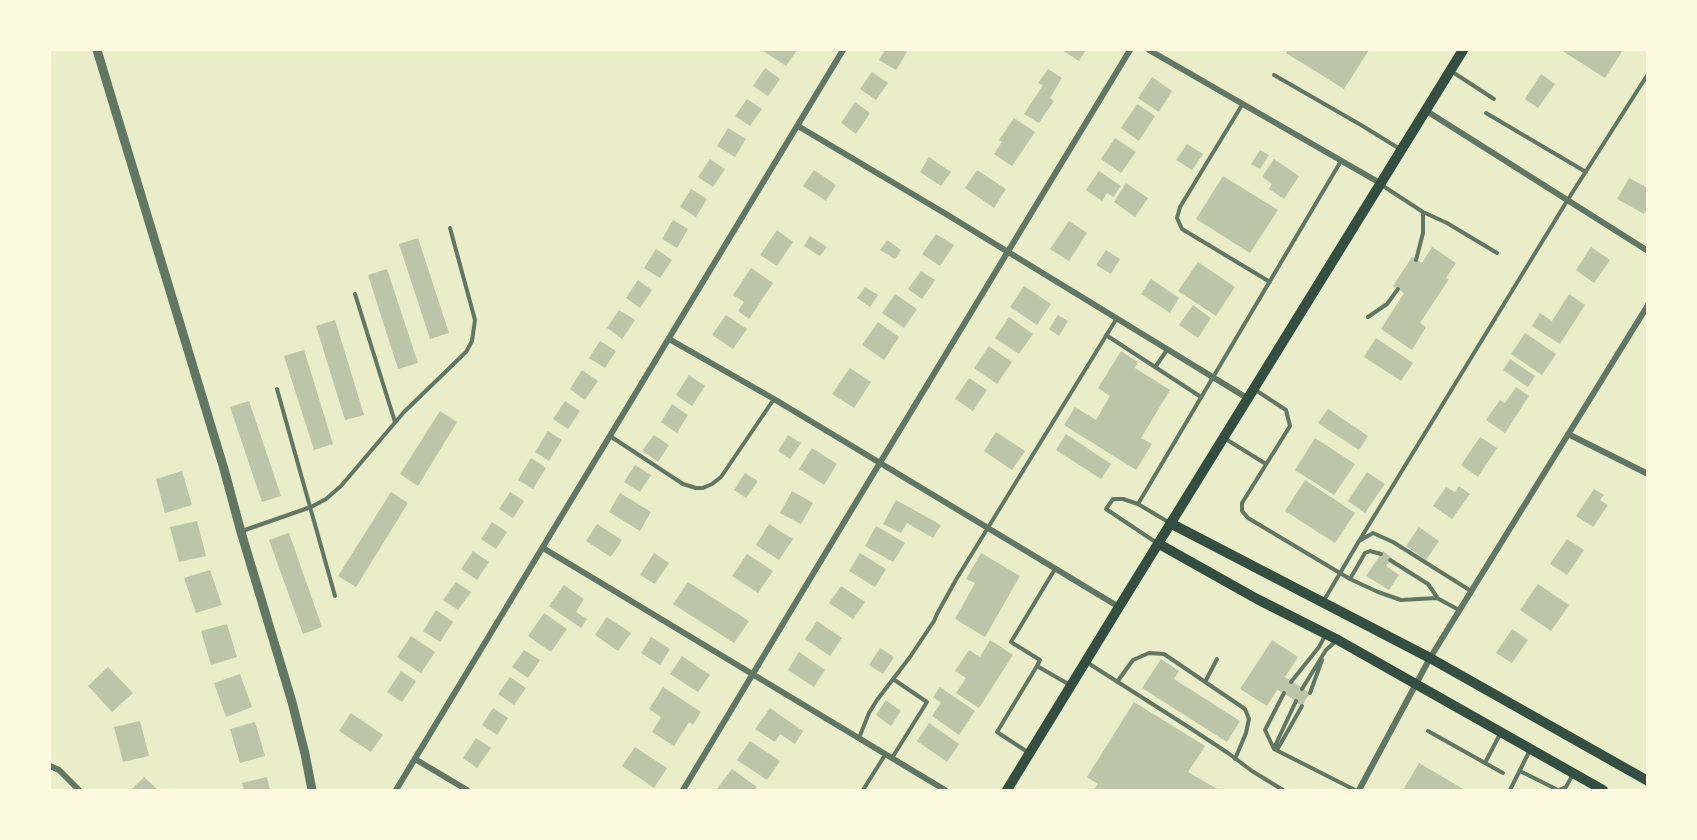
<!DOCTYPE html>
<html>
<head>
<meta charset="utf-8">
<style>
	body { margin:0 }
	#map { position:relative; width:1697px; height:840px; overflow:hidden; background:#e9edc9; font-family:"Zilla Slab",serif }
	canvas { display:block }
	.frame { position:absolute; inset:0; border:51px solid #fefae0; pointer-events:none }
</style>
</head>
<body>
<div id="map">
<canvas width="1697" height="840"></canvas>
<div class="frame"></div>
</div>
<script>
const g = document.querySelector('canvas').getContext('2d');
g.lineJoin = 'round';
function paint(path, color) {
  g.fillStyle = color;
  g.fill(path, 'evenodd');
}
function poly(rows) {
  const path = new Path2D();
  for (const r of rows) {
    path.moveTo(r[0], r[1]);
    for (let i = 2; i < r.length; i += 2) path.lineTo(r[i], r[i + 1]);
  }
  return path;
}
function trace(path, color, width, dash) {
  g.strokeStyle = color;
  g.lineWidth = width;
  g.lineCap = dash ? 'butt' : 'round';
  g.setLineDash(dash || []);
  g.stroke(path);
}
paint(poly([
	[762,50,797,50,786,66],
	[885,50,902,50,907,52,896,70,879,60],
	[1062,50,1086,50,1079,61],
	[1288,50,1369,50,1344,89,1286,53],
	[1561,50,1623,50,1605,78],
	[765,68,780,79,768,96,753,86],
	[1048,69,1062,78,1050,98,1054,101,1039,123,1024,114,1043,85,1038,83],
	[872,72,888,83,876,100,860,89],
	[1541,74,1555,84,1538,108,1525,99],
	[1152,77,1172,91,1159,112,1138,98],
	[747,99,762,109,750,126,735,116],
	[855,102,870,113,856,134,841,123],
	[1137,104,1155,116,1139,141,1121,128],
	[1014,118,1035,132,1012,166,994,154,1002,142,999,140],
	[728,128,746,139,735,157,717,146],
	[1115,138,1136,152,1121,173,1101,159],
	[1187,144,1203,154,1192,170,1176,160],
	[1260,150,1269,155,1260,169,1251,164],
	[929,157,951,172,941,186,920,172],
	[710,159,725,169,713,187,698,177],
	[1274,159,1299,176,1284,199,1269,189,1272,184,1262,177],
	[814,170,836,185,826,201,803,186],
	[977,170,1006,189,994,208,965,188],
	[1099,171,1121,186,1113,197,1107,193,1102,201,1086,190],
	[1223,176,1278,210,1250,253,1196,219],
	[1629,178,1648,188,1648,208,1644,214,1617,199],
	[1126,183,1148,198,1135,217,1114,202],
	[691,189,707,199,696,217,680,207],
	[673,220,688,229,677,248,662,239],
	[1069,221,1087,233,1069,261,1050,249],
	[777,230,793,242,777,266,760,255],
	[936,234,954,245,940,266,922,254],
	[810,236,827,247,820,256,804,246],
	[418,238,449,333,430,339,399,244],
	[887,240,901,250,895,259,880,250],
	[1432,247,1456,263,1446,278,1449,279,1420,323,1426,327,1412,350,1381,329,1404,293,1393,286,1412,257,1422,263],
	[1591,247,1610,260,1594,283,1576,270],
	[656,249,672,260,660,278,644,268],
	[1106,250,1120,259,1111,274,1096,265],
	[1198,262,1235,287,1216,316,1178,291],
	[751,268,773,283,749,319,738,311,744,302,733,295],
	[387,269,418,363,398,369,368,275],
	[921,271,935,280,922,299,908,289],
	[1151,279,1179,298,1170,313,1141,294],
	[638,280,652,290,640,308,626,298],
	[1024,286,1051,304,1037,325,1010,307],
	[865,287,878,295,870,307,857,298],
	[895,294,917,309,904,328,882,313],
	[1569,294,1585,305,1560,344,1532,326,1540,313,1552,321],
	[1193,305,1211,318,1198,338,1179,325],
	[619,310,635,320,622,339,607,328],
	[726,315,747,329,733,349,712,335],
	[1058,315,1068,321,1059,336,1049,329],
	[1009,317,1033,334,1019,354,995,338],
	[335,320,364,415,345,420,316,326],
	[878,322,899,337,884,360,862,345],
	[1525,333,1556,354,1542,375,1511,354],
	[1376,338,1413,363,1401,381,1364,357],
	[600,341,616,351,605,368,589,358],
	[989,346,1012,362,997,384,974,368],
	[304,350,333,444,314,450,284,356],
	[1121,351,1138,362,1135,368,1170,390,1141,438,1152,444,1136,470,1064,425,1075,407,1096,420,1110,396,1098,388],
	[1510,359,1535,376,1528,387,1503,370],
	[850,368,871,382,854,408,832,394],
	[582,370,598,381,585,400,570,389],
	[689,375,705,386,692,406,676,395],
	[969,378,987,390,973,411,955,399],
	[1516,387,1529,396,1505,433,1486,420,1500,400,1505,403],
	[249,401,281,496,262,502,230,407],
	[565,401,580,411,568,429,553,419],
	[672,404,688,415,677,433,661,422],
	[1328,409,1368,436,1359,450,1318,423],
	[440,411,457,422,418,486,400,474],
	[548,431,562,440,549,461,535,452],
	[996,432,1025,451,1012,470,984,451],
	[1066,434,1111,464,1101,479,1056,450],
	[654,435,669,445,658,462,642,451],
	[788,435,801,443,790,459,778,451],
	[1480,437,1497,448,1478,477,1461,465],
	[1315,438,1355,464,1334,495,1295,470],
	[812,448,837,464,824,485,799,469],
	[531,458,546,468,533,489,518,480],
	[635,465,651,475,640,492,624,482],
	[182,471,192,505,165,513,156,479],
	[1367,472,1385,484,1365,513,1348,501],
	[745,473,758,481,746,498,734,490],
	[1305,480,1355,513,1335,543,1285,511],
	[1459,486,1470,494,1452,519,1433,506,1446,487,1455,492],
	[1594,489,1604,495,1600,500,1608,505,1593,527,1576,516],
	[792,491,813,503,801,524,780,513],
	[391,492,408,503,356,587,338,576],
	[510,492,524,501,513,518,499,509],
	[620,493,651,512,640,531,609,512],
	[896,500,941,525,933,538,907,523,901,533,883,524],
	[197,521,206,556,179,562,170,527],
	[492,522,507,532,496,549,481,539],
	[597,524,622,540,611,557,586,541],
	[769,524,793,539,779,560,756,545],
	[876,526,905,543,893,562,865,546],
	[1419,527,1439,541,1426,560,1406,546],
	[289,533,322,627,303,634,269,540],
	[1567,539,1584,550,1567,575,1550,564],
	[473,551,489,562,477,580,461,569],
	[1383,551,1392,558,1386,566,1399,575,1389,590,1366,576],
	[654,553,669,563,655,584,640,575],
	[860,553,886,569,875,587,849,571],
	[981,553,1020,576,985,637,955,619,975,583,966,579],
	[747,554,773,571,758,593,732,576],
	[210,570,222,605,196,613,184,578],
	[456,582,471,592,458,610,443,600],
	[688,582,749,621,734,643,673,604],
	[1538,584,1569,605,1551,631,1520,610],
	[564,585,584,599,576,612,587,619,581,628,549,606],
	[841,586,865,602,853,619,829,603],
	[436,610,453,622,440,642,423,631],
	[544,613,567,629,551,652,528,636],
	[607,617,631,633,618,651,595,635],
	[817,621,842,638,830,656,805,639],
	[227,624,237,657,211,665,201,631],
	[1512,629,1528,640,1512,663,1496,653],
	[411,636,435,652,421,673,397,657],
	[651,637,670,649,660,665,641,653],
	[990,640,1013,655,979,708,956,693,966,678,955,671,969,650,980,657],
	[1272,640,1298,657,1285,677,1310,693,1302,706,1284,693,1277,690,1267,706,1240,689],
	[880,648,894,657,883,674,869,665],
	[524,650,540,660,528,678,512,667],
	[799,652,825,670,814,687,788,670],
	[682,656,710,675,698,692,670,674],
	[1161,659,1179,671,1174,679,1240,721,1227,742,1142,688],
	[108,667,133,693,112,712,88,686],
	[401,671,416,681,402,702,387,692],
	[240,674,252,707,226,717,214,683],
	[510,677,526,688,514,705,498,694],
	[663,687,701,712,693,725,689,722,674,746,652,732,661,717,649,709],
	[940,687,975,711,959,735,932,716,941,703,933,697],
	[886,700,901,711,891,726,876,715],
	[1134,702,1205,746,1188,772,1219,790,1094,790,1098,784,1087,777],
	[493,708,508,718,497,735,482,725],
	[770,708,803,731,795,744,780,734,775,742,755,729],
	[351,713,383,735,371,752,339,731],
	[140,721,149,756,123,762,114,727],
	[255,722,265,756,240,763,230,729],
	[929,723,959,744,947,762,917,741],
	[476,738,491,748,477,768,463,758],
	[750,741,780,761,767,780,737,760],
	[635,747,667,768,654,788,622,766],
	[1419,763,1465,790,1403,790],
	[732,769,757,787,754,790,717,789],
	[144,777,158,790,131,790],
	[267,777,270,790,244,790,242,783]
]), '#bcc5a7');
trace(poly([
	[1451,71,1494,99],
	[1274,75,1361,125,1400,149],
	[1242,105,1180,207,1177,218,1182,229,1270,282],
	[1486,113,1586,172],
	[1380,184,1423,212,1447,223,1497,253],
	[1416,260,1423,233,1423,212],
	[355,294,395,422],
	[1368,317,1387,304,1398,289],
	[1106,335,1201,397],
	[1156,366,1167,350],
	[277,389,335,596],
	[1254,389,1286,410,1290,426,1242,503,1242,511,1248,518,1350,579,1378,592,1401,600,1437,598,1459,610],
	[610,436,683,484,696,488,703,488,712,484,721,477,774,399],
	[1224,438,1266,464],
	[1138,504,1341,161],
	[242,531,311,507,326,499,341,486,404,412,466,352,472,341,475,320,450,228],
	[1359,541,1567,201,1648,74],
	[1157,543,1106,509,1113,499,1123,499,1138,504,1170,523],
	[1390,560,1428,584,1437,597],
	[1350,579,1365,553,1370,551,1381,554],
	[1323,602,1359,541,1373,533,1393,542,1471,591],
	[1088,663,1190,728,1228,753,1252,771,1283,790],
	[1037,666,1040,660,1011,642,1055,569],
	[1117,682,1133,660,1149,653,1164,654,1245,709,1249,719,1246,733,1235,759],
	[1205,682,1217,659],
	[1291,682,1319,647,1326,634],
	[1302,689,1326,650,1336,641],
	[1284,693,1265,730,1274,749,1355,790],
	[1310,693,1322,660],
	[1428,731,1485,763,1500,734],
	[859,738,869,713,877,700,910,657,934,621,938,612,957,578,1117,318],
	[1274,748,1296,701],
	[1277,750,1302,706],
	[1029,753,997,732,1037,666,1070,685],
	[892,758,927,702,893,679],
	[1485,763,1503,773],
	[1520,771,1558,790],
	[863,790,885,755],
	[1510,790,1530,750],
	[1559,790,1566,787,1572,776]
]), '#617663', 4);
trace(poly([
	[1149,50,1380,183],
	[1425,110,1648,251],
	[798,126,946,214,1247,398],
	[669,339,774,399,1119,607],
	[1568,434,1648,474],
	[543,548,945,790],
	[415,759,467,790],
	[50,766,59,770,79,790],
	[396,790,843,50],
	[683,790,849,514,1130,50],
	[1359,790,1430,658,1648,305]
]), '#617663', 6);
trace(poly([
	[97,50,224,469,241,532,292,702,305,754,312,790]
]), '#617663', 9);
trace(poly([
	[1170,523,1430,658,1648,781],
	[1159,544,1257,599,1338,640,1603,790],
	[1007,790,1119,607,1463,50]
]), '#344e41', 10);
</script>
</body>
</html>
